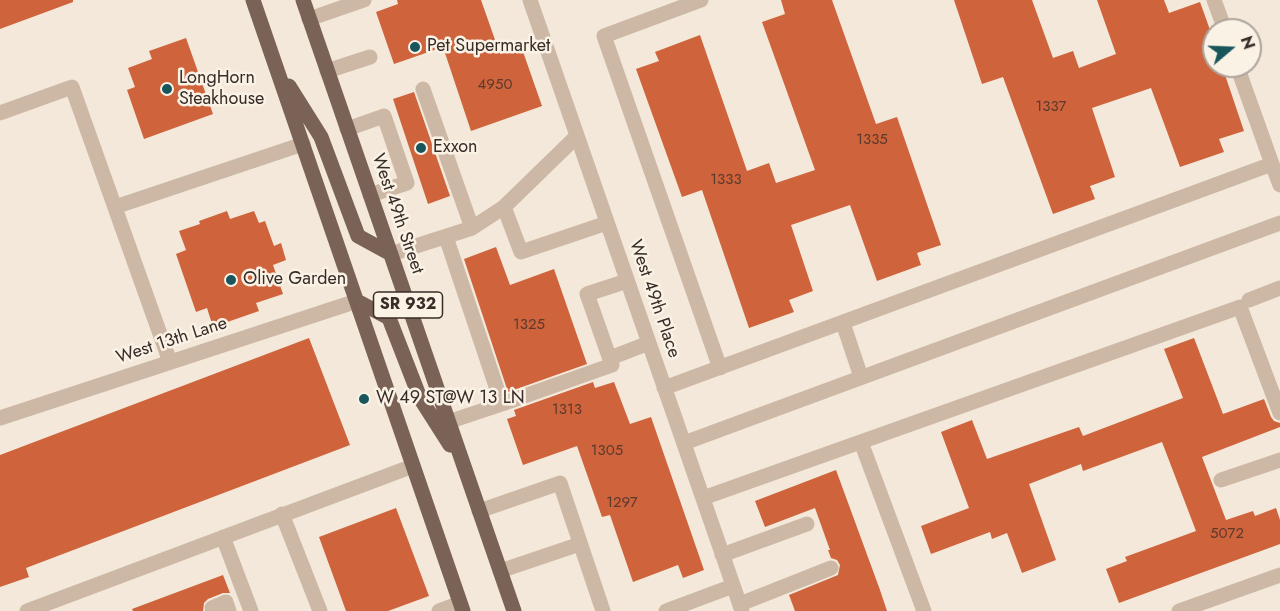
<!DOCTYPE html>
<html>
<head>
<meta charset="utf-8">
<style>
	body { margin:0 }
	#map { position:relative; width:1280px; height:611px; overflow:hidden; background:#f3e8d9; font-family:Jost,sans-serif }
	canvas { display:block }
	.north { position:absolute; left:1202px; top:18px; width:60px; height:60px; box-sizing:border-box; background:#fbf2e6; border:2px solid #ada39a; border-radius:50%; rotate:71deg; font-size:16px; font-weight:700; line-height:24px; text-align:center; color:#372c27 }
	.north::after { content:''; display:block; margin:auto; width:21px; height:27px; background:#19565c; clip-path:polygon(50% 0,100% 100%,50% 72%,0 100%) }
</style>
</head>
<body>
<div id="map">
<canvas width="1280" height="611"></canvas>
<div class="north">N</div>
</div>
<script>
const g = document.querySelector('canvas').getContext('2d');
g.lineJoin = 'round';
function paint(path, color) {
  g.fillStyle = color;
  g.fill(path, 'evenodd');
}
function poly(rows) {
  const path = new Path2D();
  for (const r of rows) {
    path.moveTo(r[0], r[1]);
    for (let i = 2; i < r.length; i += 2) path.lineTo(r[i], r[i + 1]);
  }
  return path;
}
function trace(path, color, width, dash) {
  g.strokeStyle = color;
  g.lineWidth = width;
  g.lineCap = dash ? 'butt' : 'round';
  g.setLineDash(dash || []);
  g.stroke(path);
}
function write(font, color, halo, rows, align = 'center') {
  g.font = font + ' Jost,sans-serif';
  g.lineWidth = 5;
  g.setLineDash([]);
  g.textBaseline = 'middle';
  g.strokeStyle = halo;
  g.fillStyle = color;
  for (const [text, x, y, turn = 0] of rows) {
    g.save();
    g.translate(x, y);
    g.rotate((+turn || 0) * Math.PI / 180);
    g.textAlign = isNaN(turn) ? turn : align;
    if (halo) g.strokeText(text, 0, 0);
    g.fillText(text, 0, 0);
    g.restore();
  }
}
paint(poly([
	[0,0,73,0,73,2,0,29],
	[397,0,481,0,500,54,521,46,542,106,471,131,443,47,394,64,376,12,398,4],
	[781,0,832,0,876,124,897,117,941,245,917,253,921,265,877,281,850,205,791,225,813,291,789,300,794,312,749,328,702,190,682,197,636,69,659,61,655,52,700,35,747,171,769,163,776,183,815,170,762,22,785,14],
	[954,0,1032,0,1053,58,1073,51,1079,68,1116,54,1097,0,1164,0,1169,13,1200,2,1214,41,1214,66,1222,66,1244,131,1219,139,1224,152,1180,167,1151,88,1092,108,1115,177,1090,186,1095,199,1053,214,1003,77,982,84],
	[186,38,213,114,144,139,127,90,135,87,128,68,152,59,149,51],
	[414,92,450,196,428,204,393,99],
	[227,211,230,219,254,211,259,223,265,221,274,246,281,243,286,260,273,265,283,294,256,303,259,311,213,327,207,308,196,312,176,254,186,250,179,231,200,224,199,221],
	[496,247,510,285,554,269,587,364,508,392,464,259],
	[309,338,350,445,26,568,29,577,0,587,0,455],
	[1194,338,1223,414,1264,399,1271,417,1274,421,1280,423,1280,427,1202,457,1226,520,1253,511,1255,516,1276,508,1280,520,1280,544,1119,603,1106,569,1127,561,1125,557,1196,531,1162,442,1083,471,1081,464,1029,484,1056,560,1022,573,1007,533,992,539,990,532,931,554,921,526,969,508,941,432,972,420,987,459,1079,427,1083,436,1183,398,1164,349],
	[593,382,595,388,614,382,630,424,651,417,704,570,683,578,678,565,633,582,610,515,602,517,577,446,523,465,507,419,516,416,514,410],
	[836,470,880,590,887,611,795,611,789,595,838,575,840,565,837,560,831,558,828,550,830,550,815,508,765,527,755,501],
	[396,508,429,596,388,611,346,611,319,537],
	[223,575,230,593,223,593,208,599,204,603,203,611,133,611,132,609]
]), '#ce633c');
trace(poly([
	[530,0,742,611],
	[701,0,604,36,720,368],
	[1214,0,1225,30],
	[309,19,364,0],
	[1237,66,1272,164],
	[327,71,370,57],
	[423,89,472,228],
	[0,113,72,87,170,362],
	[347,129,384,116,407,183,370,195],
	[115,207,303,144],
	[504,207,521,252,607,223],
	[446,237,502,404,448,422],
	[391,254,472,228,504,207,577,136],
	[1249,300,1280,288],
	[843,323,861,377],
	[610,358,649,343],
	[664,388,1272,164,1280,185],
	[502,404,612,365,587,294,627,281],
	[0,418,357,301],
	[861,442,924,611],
	[684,443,1280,223],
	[1221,480,1280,460],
	[703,498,1240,307,1280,413],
	[479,511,560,483,603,611],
	[282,514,320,611],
	[223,537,251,611],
	[722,555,807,524],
	[500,571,580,544],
	[740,604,831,568],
	[212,608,226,602,229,611],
	[27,611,413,466],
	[439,611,460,603],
	[666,611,733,586],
	[1179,611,1280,575]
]), '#ccb8a5', 15);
trace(poly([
	[253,0,463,611],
	[303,0,514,611],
	[289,86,321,137,358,236,391,254],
	[357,301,389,318,420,398,450,445]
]), '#7a6356', 15);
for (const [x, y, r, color] of [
	[415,47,6,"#19565c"],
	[167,89,6,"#19565c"],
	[421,148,6,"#19565c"],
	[231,280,6,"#19565c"],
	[364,399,6,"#19565c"]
]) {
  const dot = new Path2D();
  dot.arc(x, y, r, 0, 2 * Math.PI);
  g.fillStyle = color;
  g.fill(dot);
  trace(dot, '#fbf2e6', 2);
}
write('15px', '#5d3a2c', null, [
	["4950",495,85],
	["1337",1051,107],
	["1335",872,140],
	["1333",726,180],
	["1325",529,325],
	["1313",567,410],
	["1305",607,451],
	["1297",622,503],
	["5072",1227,534]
]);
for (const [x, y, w] of [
	[408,305,69]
]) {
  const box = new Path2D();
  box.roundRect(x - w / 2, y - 13, w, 26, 4.5);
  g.fillStyle = '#fbf2e6';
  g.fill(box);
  trace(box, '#372c27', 1.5);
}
write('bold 16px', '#372c27', null, [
	["SR 932",408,305]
]);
write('18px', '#372c27', '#fbf2e6', [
	["Pet Supermarket",427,47],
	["LongHorn",179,79],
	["Steakhouse",179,100],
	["Exxon",433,148],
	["Olive Garden",243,280],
	["W 49 ST@W 13 LN",376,399]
], 'left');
write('18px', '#372c27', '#fbf2e6', [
	["West 49th Street",397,214,71],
	["West 49th Place",654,299,71],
	["West 13th Lane",172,341,-18]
]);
</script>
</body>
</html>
